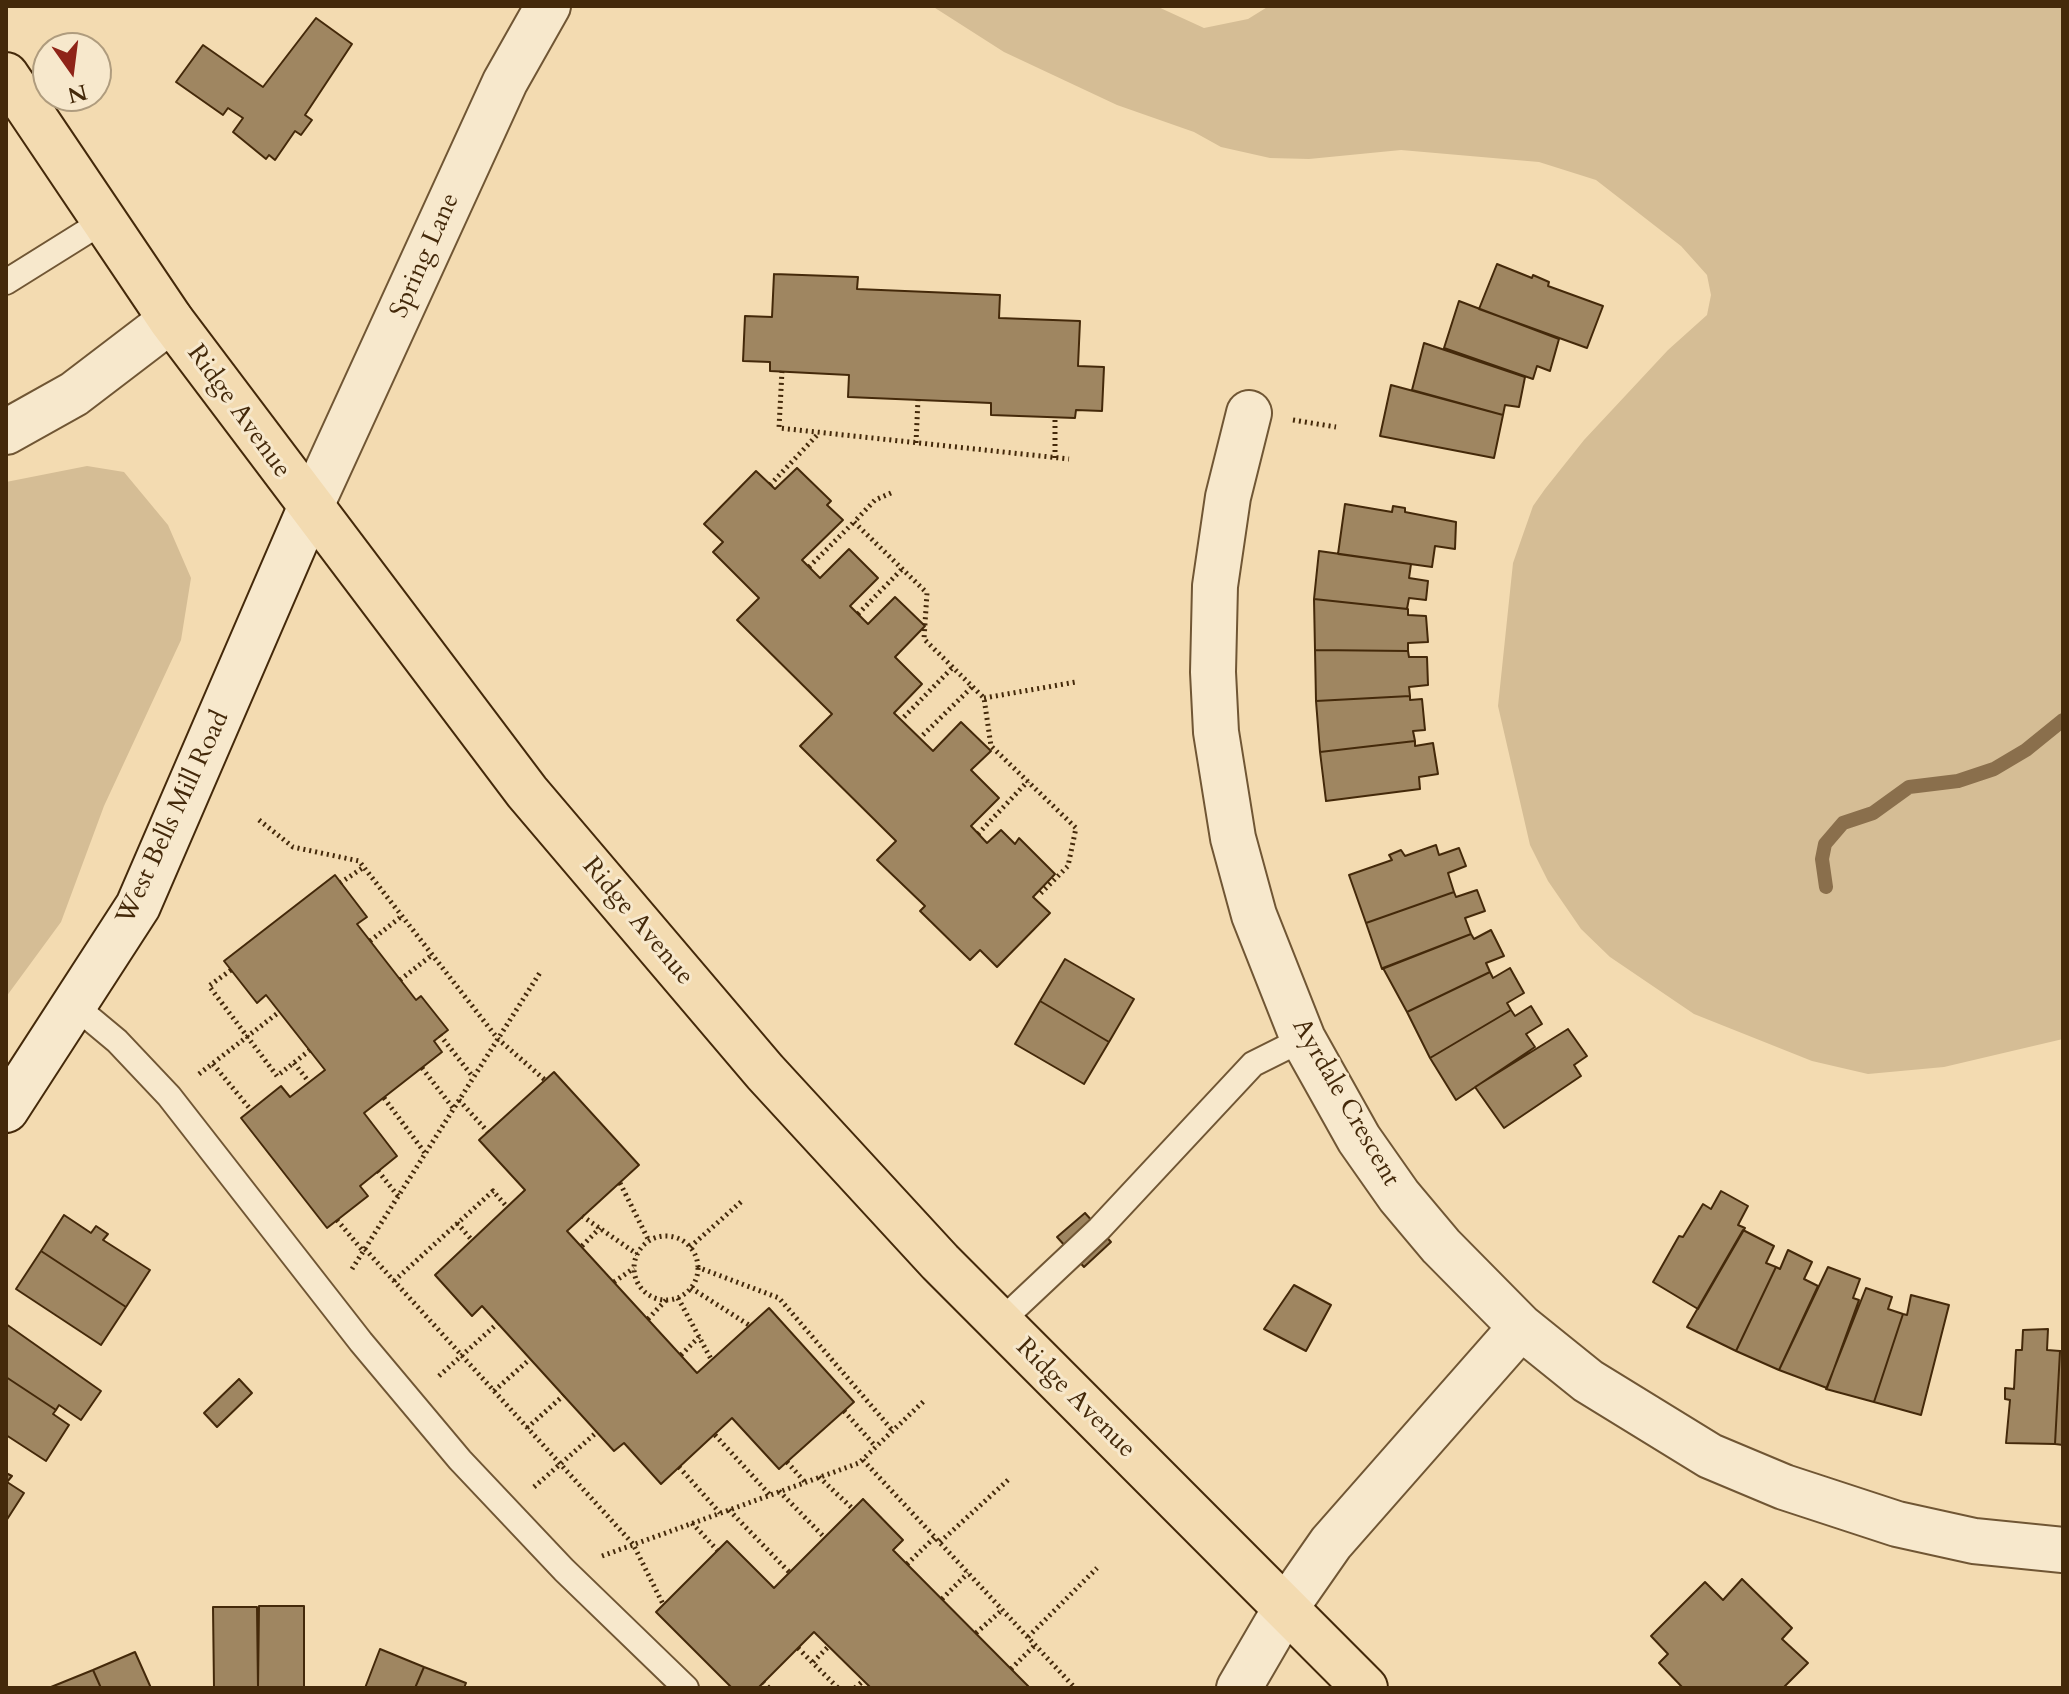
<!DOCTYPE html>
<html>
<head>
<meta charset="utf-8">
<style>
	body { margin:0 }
	#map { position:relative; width:2069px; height:1694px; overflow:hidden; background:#f3dbb1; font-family:Cardo,serif }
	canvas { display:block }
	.frame { position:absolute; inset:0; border:8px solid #44290a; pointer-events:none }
	.north { position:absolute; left:32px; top:32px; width:80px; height:80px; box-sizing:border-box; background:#f7e8cc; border:2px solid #af9c7e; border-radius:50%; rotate:166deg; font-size:22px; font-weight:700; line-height:32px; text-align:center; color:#44290a }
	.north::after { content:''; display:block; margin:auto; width:28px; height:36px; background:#8f2418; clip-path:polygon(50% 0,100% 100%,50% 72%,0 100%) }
</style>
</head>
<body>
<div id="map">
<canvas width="2069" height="1694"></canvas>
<div class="frame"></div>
<div class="north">N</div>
</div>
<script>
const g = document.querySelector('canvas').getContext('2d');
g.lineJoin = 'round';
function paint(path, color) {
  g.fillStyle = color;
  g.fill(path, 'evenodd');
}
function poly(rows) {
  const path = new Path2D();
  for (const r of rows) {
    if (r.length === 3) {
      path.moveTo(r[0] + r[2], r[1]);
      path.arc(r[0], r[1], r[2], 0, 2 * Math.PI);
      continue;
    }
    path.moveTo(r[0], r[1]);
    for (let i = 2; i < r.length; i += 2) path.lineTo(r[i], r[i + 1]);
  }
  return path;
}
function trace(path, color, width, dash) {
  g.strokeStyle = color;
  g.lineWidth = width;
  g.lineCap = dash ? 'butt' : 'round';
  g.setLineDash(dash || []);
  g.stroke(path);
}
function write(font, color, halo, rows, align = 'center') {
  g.font = font + ' Cardo,serif';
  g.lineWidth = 6;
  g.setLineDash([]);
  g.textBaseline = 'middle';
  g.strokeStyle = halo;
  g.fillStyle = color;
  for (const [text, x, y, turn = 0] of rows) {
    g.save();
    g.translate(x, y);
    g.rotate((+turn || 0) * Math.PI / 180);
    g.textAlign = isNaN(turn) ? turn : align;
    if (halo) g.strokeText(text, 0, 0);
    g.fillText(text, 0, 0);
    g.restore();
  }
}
paint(poly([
	[932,6,1156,6,1204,28,1248,19,1269,6,2063,6,2063,1039,1944,1067,1868,1074,1812,1061,1694,1014,1610,957,1581,929,1548,881,1530,845,1498,706,1513,563,1533,506,1545,489,1584,440,1668,350,1707,315,1711,295,1707,275,1681,246,1596,180,1539,162,1401,150,1309,159,1270,158,1221,147,1194,132,1117,105,1004,52],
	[87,466,124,472,168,525,191,578,181,640,104,806,61,922,6,997,6,482]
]), '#d5bd95');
trace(poly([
	[1826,887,1822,859,1825,844,1843,823,1873,813,1909,787,1958,781,1994,769,2026,750,2063,720]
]), '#8a6f4c', 14);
const building = poly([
	[316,18,352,44,305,115,312,120,301,135,295,131,275,160,269,155,266,159,233,132,243,118,228,108,223,115,176,82,203,45,263,87,316,18],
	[1497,264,1532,278,1533,275,1549,282,1548,286,1603,306,1587,348,1479,309,1497,264],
	[774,274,858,277,857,289,1000,295,999,318,1080,321,1078,366,1104,367,1102,411,1076,410,1075,418,991,415,991,403,848,397,849,375,770,371,770,362,743,361,745,316,772,317,774,274],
	[1459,301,1559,339,1550,371,1537,366,1533,379,1444,348,1459,301],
	[1424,343,1525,377,1519,407,1505,405,1503,415,1412,390,1424,343],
	[1391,385,1503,415,1494,458,1380,436,1391,385],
	[797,468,831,501,827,505,843,520,802,560,820,578,849,549,878,578,850,606,868,624,895,597,925,626,895,657,922,684,894,713,933,751,961,722,991,751,971,770,999,798,971,826,987,843,1001,830,1015,844,1019,838,1055,874,1033,897,1050,913,997,967,980,950,970,960,920,911,925,906,877,860,896,841,800,746,832,714,737,620,759,598,713,552,723,542,704,524,756,471,775,489,797,468],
	[1345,504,1392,512,1393,506,1405,508,1405,512,1456,522,1455,549,1435,546,1432,567,1338,554,1345,504],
	[1319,551,1411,564,1409,578,1428,581,1426,600,1409,598,1407,609,1314,599,1319,551],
	[1314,599,1408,609,1408,615,1426,616,1428,642,1408,643,1408,651,1315,650,1314,599],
	[1315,650,1408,651,1409,657,1427,657,1428,685,1409,687,1410,696,1316,701,1315,650],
	[1410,696,1410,700,1422,699,1425,730,1413,731,1415,741,1320,752,1316,701,1410,696],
	[1415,741,1415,746,1433,743,1438,774,1419,777,1420,789,1326,801,1320,752,1415,741],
	[1436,845,1439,855,1459,848,1466,866,1448,873,1454,892,1366,923,1349,875,1392,860,1389,855,1401,850,1405,856,1436,845],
	[335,875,367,917,357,924,416,1000,421,996,448,1030,434,1041,442,1052,364,1113,397,1156,360,1186,368,1196,327,1228,241,1118,281,1086,290,1097,325,1070,266,995,257,1003,224,961,335,875],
	[1477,890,1485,911,1465,918,1471,934,1382,969,1366,923,1454,892,1456,897,1477,890],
	[1491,930,1504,956,1486,963,1490,972,1407,1012,1383,968,1471,934,1474,939,1491,930],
	[1065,959,1134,999,1109,1042,1040,1001,1065,959],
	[1510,968,1524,993,1507,1003,1511,1010,1430,1058,1407,1012,1490,972,1493,978,1510,968],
	[1040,1001,1109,1042,1084,1084,1015,1044,1040,1001],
	[1531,1006,1542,1024,1526,1034,1535,1047,1456,1100,1430,1058,1511,1010,1515,1016,1531,1006],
	[1568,1029,1587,1056,1574,1065,1581,1076,1504,1128,1475,1087,1568,1029],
	[554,1072,639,1165,567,1231,697,1373,769,1308,854,1402,779,1469,732,1418,661,1484,624,1443,614,1451,482,1306,472,1316,435,1275,525,1190,479,1140,554,1072],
	[1721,1191,1748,1206,1738,1225,1745,1228,1698,1309,1653,1282,1679,1236,1683,1237,1703,1204,1711,1209,1721,1191],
	[1085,1213,1111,1242,1084,1267,1057,1237,1085,1213],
	[64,1215,91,1233,96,1226,108,1234,103,1240,150,1270,126,1307,41,1251,64,1215],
	[1743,1230,1774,1246,1766,1263,1776,1267,1736,1351,1687,1327,1743,1230],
	[1788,1250,1812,1262,1804,1279,1818,1286,1779,1370,1736,1351,1776,1267,1780,1269,1788,1250],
	[41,1251,126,1307,101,1345,16,1289,41,1251],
	[1828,1267,1860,1279,1853,1298,1859,1300,1827,1388,1779,1370,1828,1267],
	[1294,1285,1331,1305,1306,1351,1264,1329,1294,1285],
	[1866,1288,1892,1297,1888,1309,1903,1314,1874,1402,1826,1389,1866,1288],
	[1911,1295,1949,1305,1921,1415,1874,1402,1903,1314,1907,1315,1911,1295],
	[6,1324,101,1391,81,1420,59,1405,56,1410,6,1377,6,1324],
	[2048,1329,2047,1350,2060,1351,2055,1444,2006,1443,2010,1400,2005,1399,2005,1388,2014,1389,2016,1350,2022,1350,2023,1330,2048,1329],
	[2060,1351,2063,1351,2063,1445,2055,1444,2060,1351],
	[6,1377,56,1410,53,1414,69,1425,46,1461,6,1435,6,1377],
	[239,1379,252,1393,217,1427,204,1413,239,1379],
	[6,1473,12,1476,7,1482,24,1493,6,1521,6,1473],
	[863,1499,903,1540,893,1550,1030,1688,871,1688,814,1632,758,1688,732,1688,656,1612,727,1541,774,1588,863,1499],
	[1742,1579,1792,1628,1782,1639,1808,1663,1783,1688,1683,1688,1659,1663,1668,1654,1651,1636,1705,1582,1723,1600,1742,1579],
	[259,1606,304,1606,304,1688,258,1688,259,1606],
	[213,1607,257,1607,258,1688,214,1688,213,1607],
	[380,1649,424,1667,415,1688,365,1688,380,1649],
	[135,1652,151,1688,101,1688,93,1670,135,1652],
	[424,1667,466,1683,464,1688,415,1688,424,1667],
	[93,1670,101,1688,52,1688,51,1687,93,1670]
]);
paint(building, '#9f8661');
trace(building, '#44290a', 2);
const lane = poly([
	[6,282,102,222],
	[75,1006,117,1041,169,1096,361,1342,460,1460,564,1570,686,1688],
	[999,1323,1099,1229,1253,1064,1303,1039]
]);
const street = poly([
	[1249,413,1228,497,1215,586,1213,672,1216,732,1233,838,1254,915,1303,1039,1359,1139,1399,1196,1441,1246,1521,1327,1588,1381,1710,1456,1784,1487,1897,1524,1974,1541,2063,1550],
	[6,432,74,394,171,320],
	[310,508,505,82,548,6],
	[1239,1688,1285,1609,1331,1543,1521,1327]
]);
const secondary = poly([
	[6,1110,138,906,310,508]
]);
const primary = poly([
	[6,75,171,320,527,792,765,1072,940,1262,1365,1688]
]);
trace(lane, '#705634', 28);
trace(street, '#705634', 48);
trace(secondary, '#44290a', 48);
trace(primary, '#44290a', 48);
trace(poly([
	[782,371,779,428,1069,459],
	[1293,420,1336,427],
	[916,443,918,399],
	[1055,458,1055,417],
	[770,485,819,433],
	[891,493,875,500,854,522,927,593,924,639,984,698,991,746,1076,828,1068,866,1039,895],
	[809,567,854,522],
	[858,614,902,569],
	[984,698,1076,682],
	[904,717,953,667],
	[923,735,973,686],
	[259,820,293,847,359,861,498,1039,545,1080],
	[978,834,1028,781],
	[340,883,364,867],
	[370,941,402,916],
	[231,970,209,986,277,1076,310,1050],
	[400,980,432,955],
	[440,1035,473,1077],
	[294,1063,309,1082],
	[213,1064,251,1110],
	[422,1068,453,1108],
	[199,1074,279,1012],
	[384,1098,425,1153],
	[459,1100,488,1132],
	[378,1171,398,1196],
	[620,1183,649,1241],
	[582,1216,637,1254],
	[337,1220,363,1251],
	[457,1223,471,1239],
	[666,1268,32],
	[582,1246,600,1228],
	[690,1247,742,1201],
	[365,1249,633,1544,663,1604],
	[697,1267,779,1298,893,1431],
	[352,1269,541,971],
	[394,1281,493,1191,507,1207],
	[614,1282,634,1268],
	[691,1288,749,1325],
	[678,1298,711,1359],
	[648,1319,666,1300],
	[681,1355,699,1337],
	[439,1376,498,1323],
	[494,1391,530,1359],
	[844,1411,876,1447],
	[527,1428,564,1395],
	[715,1435,770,1495],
	[863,1460,1075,1688],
	[787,1462,805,1482],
	[679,1467,720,1513],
	[819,1477,853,1509],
	[534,1487,597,1432],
	[779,1491,825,1538],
	[729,1510,790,1573],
	[692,1523,718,1551],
	[940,1542,1008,1480],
	[602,1556,859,1463,926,1399],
	[907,1564,935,1537],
	[942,1599,968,1573],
	[976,1633,1002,1610],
	[1028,1637,1097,1568],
	[798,1648,838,1688],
	[813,1662,829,1646],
	[1011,1669,1035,1645],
	[763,1682,769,1688],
	[855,1688,863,1681]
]), '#44290a', 5, [2, 4]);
trace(lane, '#f7e8cc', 24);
trace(street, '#f7e8cc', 44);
trace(secondary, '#f7e8cc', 44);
trace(primary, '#f3dbb1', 44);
write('26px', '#44290a', '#f7e8cc', [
	["Spring Lane",426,256,-66],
	["Ridge Avenue",238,412,54],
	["West Bells Mill Road",174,818,-65],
	["Ridge Avenue",637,922,50],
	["Ayrdale Crescent",1345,1103,60],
	["Ridge Avenue",1075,1399,45]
]);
</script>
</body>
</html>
